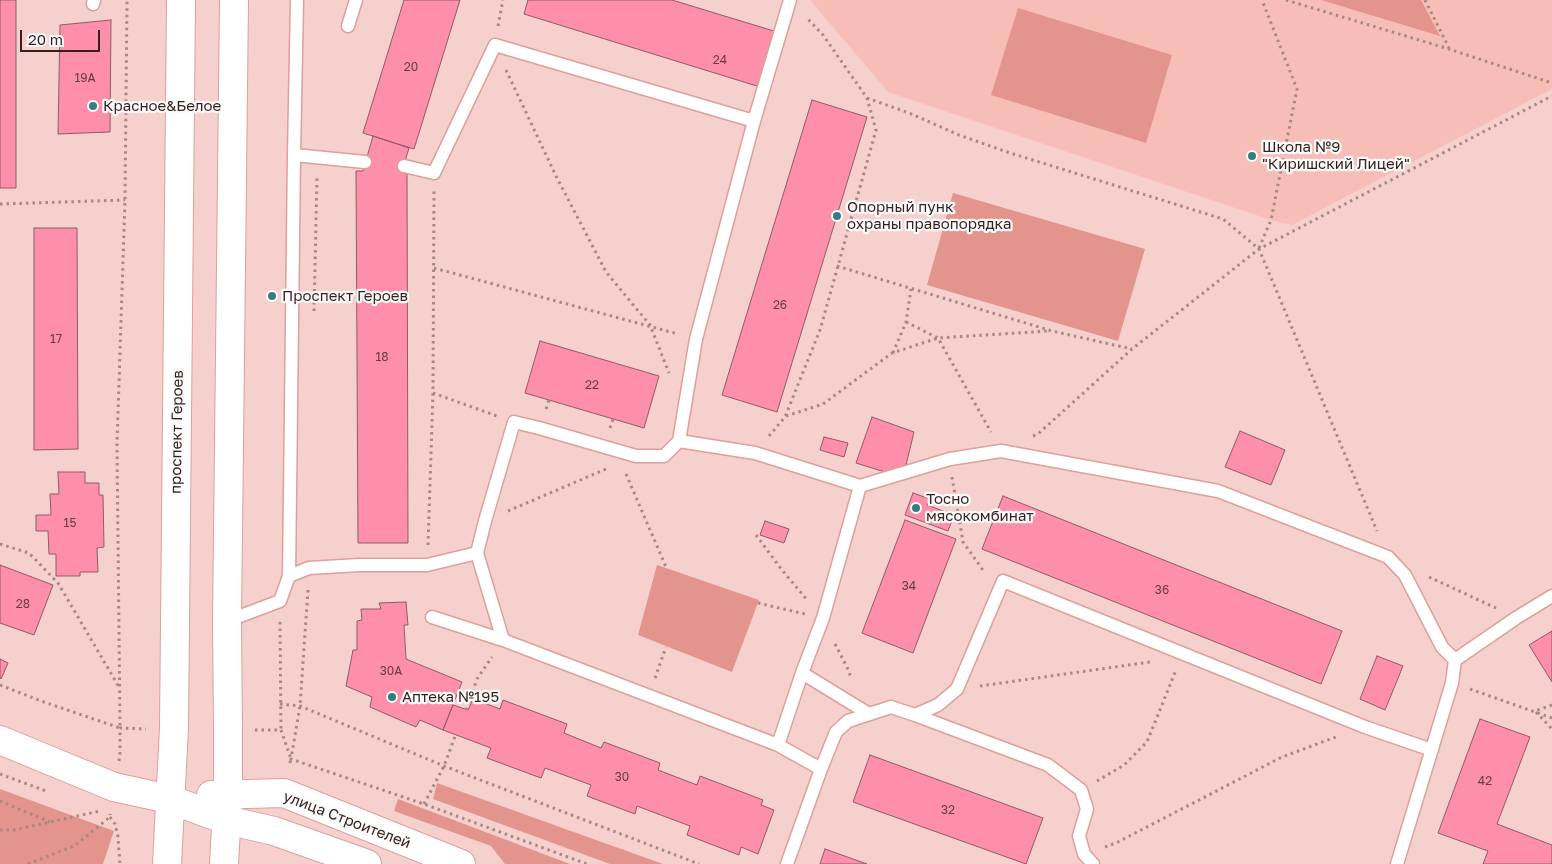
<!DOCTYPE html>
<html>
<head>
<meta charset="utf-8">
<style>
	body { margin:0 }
	#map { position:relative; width:1552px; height:864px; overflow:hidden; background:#f6d0cc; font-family:"Golos Text",sans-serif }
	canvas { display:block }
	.scale { position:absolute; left:20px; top:30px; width:80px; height:22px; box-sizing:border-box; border:2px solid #361f1d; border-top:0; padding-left:6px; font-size:15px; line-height:18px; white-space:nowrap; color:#361f1d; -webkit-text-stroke:4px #fbfbfb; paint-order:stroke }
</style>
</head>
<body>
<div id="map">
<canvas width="1552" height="864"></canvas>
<div class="scale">20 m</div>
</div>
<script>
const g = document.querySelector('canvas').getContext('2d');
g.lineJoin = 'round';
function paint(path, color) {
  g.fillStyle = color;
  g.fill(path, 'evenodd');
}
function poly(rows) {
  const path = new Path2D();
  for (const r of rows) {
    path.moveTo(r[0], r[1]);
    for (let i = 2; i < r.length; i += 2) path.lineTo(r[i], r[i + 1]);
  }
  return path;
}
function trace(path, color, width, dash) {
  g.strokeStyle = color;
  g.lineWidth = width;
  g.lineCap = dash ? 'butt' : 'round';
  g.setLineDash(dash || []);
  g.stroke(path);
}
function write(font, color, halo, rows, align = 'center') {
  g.font = font + ' "Golos Text",sans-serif';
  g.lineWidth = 4.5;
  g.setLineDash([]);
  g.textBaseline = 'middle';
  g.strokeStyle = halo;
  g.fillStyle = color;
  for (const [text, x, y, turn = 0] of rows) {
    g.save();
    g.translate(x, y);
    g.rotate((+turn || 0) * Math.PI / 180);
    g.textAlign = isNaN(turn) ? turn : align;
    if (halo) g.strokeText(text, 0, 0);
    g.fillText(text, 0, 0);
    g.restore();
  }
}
paint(poly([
	[810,0,1552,0,1552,89,1292,225,1271,220,888,92]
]), '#f7beb8');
paint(poly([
	[1321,0,1421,0,1440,36],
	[1018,8,1172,55,1146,143,991,95],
	[953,193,1145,249,1118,341,927,285],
	[657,565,759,600,732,672,638,635],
	[437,783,663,864,610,864,433,799],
	[0,789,114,831,103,864,0,864],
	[398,799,570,864,505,864,491,846,394,811]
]), '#e2948d');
const building = poly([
	[0,0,16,0,16,188,0,188,0,0],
	[404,0,460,0,414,149,363,133,404,0],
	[528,0,672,0,777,32,760,87,524,14,528,0],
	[111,20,110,132,58,134,60,25,111,20],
	[812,100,867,117,777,412,722,395,812,100],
	[373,136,409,148,402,171,407,171,408,543,358,543,356,171,363,171,373,136],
	[34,228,77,228,78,449,34,450,34,228],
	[540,341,659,376,644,428,525,393,540,341],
	[872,417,914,432,906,465,888,473,856,463,872,417],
	[1240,431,1285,450,1271,485,1225,467,1240,431],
	[824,437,848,443,844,457,820,450,824,437],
	[58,472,85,472,85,483,99,483,99,495,103,495,104,547,97,548,98,572,80,572,80,576,56,576,56,554,49,554,48,531,36,531,36,515,51,515,50,494,59,494,58,472],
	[913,493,930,499,927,505,954,515,948,531,905,515,913,493],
	[1003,496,1342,631,1321,684,982,549,1003,496],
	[905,520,956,539,913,653,862,633,905,520],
	[765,521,789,529,784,543,760,535,765,521],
	[0,565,53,585,34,635,0,623,0,565],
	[406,602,408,625,404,625,406,659,462,682,443,730,420,720,416,727,370,707,372,697,346,686,353,650,357,650,357,621,362,620,361,609,381,609,379,603,406,602],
	[1552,631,1552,682,1529,645,1552,631],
	[1377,656,1403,666,1385,710,1360,699,1377,656],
	[0,659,8,663,1,679,0,678,0,659],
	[473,699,500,709,503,700,567,724,564,733,601,748,604,742,660,763,658,770,697,785,700,776,763,800,761,805,774,810,758,854,741,847,739,855,687,835,690,826,637,806,635,814,587,796,591,785,545,768,541,778,487,758,491,748,443,730,453,705,468,710,473,699],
	[1480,719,1530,737,1497,824,1552,845,1552,864,1483,864,1488,851,1438,833,1480,719],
	[870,755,1043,818,1026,864,853,802,870,755],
	[825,849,867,864,820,864,825,849]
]);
paint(building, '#fd8faa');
trace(building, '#905a66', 1);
const lane = poly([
	[93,4,94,0],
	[348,26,356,0],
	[294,155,297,0],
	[404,166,434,173,495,45,754,121],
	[679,441,696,339,754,121,790,0],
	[860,486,950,459,1001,451,1218,491,1388,557,1405,575,1442,647,1455,660],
	[289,576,294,155,365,162],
	[432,617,503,640],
	[227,621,280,601,289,576,309,568,359,565,427,565,477,553],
	[802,673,869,714],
	[915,715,938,705,957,689,1003,581,1365,727,1432,750],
	[778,745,802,673,823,618,860,486,755,453,679,441,664,456,636,456,539,428,514,422,485,521,477,553,503,640,778,745,821,769],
	[787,864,821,769,836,732,848,721,891,707,915,715,1048,765,1081,790,1087,809,1079,836,1084,854,1093,864],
	[1397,864,1452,683,1455,660,1516,618,1552,596]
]);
const secondary = poly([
	[0,740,114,787,169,799,226,820,274,831,367,864],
	[211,795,284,793,461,864],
	[167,864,174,728,181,0],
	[224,864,228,794,228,730,227,621,234,0]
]);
trace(lane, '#dda09b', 15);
trace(secondary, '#dda09b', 30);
trace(poly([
	[1286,0,1449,49,1552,83],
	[1425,0,1449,48],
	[498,26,503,0],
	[506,70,556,176,606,272,650,325,669,373],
	[867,98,909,113,959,135,1007,152,1223,219,1259,249,1377,531],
	[0,204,125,200],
	[1259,248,1271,220,1297,89,1262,0],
	[837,266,1052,331,1132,349],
	[434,268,678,334],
	[314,311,317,177],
	[906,322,938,338,991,432],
	[893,353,906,322,911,289],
	[433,393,497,416],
	[546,409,549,400],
	[786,416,823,404,892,353,938,338,1048,331],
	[610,428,613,419],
	[769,436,785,417,820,330,876,130,867,98,823,35,806,17],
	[1033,436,1038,434,1132,349,1259,249,1552,96],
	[626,474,666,567],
	[952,477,963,542,985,573],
	[508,511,606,469],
	[756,535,782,570,808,601],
	[0,544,29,553,58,583,119,687],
	[428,545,433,393,434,191],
	[1429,577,1496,608],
	[308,590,300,706,291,759,424,804,587,864],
	[758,603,805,614],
	[280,622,281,730],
	[835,644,849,671,851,679],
	[655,678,666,647],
	[0,685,41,701,120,728,117,444,125,200,127,0],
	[980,686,1150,662],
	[1470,689,1552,718],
	[280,704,300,706,444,766,699,864],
	[1552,705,1535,711,1552,729],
	[466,710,477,679,492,657],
	[255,730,281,730,291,759,289,766],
	[119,761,120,753,120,728,146,729],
	[0,774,46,791],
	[1097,781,1124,765,1147,742,1176,670],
	[0,801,50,822],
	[424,804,444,766,456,734],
	[110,817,115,824,118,837,120,864],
	[0,830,14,830,100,811],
	[1105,847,1116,843,1282,757,1336,737],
	[28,864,74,846,110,817,110,814]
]), '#a88884', 3, [2.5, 4]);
trace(lane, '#fff', 12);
trace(secondary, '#fff', 28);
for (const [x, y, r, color] of [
	[93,106,5,"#347c84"],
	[1252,156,5,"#347c84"],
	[837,216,5,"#347c84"],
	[272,296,5,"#347c84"],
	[916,508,5,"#347c84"],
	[392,697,5,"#347c84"]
]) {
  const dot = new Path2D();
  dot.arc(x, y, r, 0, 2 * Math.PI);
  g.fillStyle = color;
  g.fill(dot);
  trace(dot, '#fbfbfb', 2);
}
write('12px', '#683b40', null, [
	["24",720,60],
	["20",411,67],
	["19А",85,78],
	["26",780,305],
	["17",56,339],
	["18",382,357],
	["22",592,385],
	["15",70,523],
	["34",909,586],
	["36",1162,590],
	["28",23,604],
	["30А",391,671],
	["30",622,777],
	["42",1485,781],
	["32",948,810]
]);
write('15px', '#361f1d', '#fbfbfb', [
	["Красное&Белое",103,106],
	["Школа №9",1262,147],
	["\"Киришский Лицей\"",1262,164],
	["Опорный пунк",847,207],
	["охраны правопорядка",847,224],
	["Проспект Героев",282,296],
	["Тосно",926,499],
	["мясокомбинат",926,516],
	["Аптека №195",402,697]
], 'left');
write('15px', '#361f1d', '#fbfbfb', [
	["проспект Героев",177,432,-89],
	["улица Строителей",347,820,21]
]);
</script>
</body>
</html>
